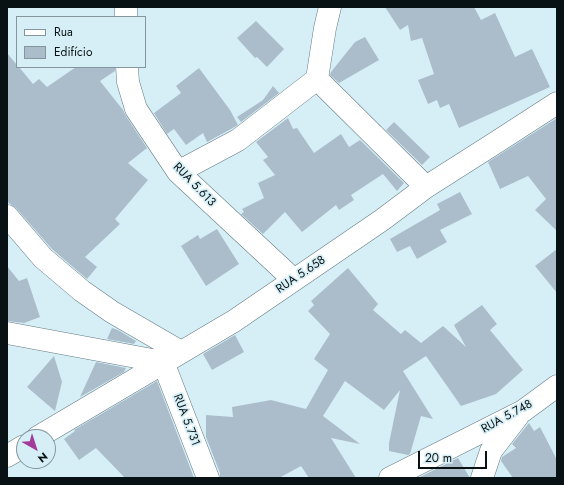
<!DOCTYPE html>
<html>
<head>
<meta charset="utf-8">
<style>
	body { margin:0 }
	#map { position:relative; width:564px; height:485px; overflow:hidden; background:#d6eff7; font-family:Jost,sans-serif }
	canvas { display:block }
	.frame { position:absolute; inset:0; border:8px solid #081113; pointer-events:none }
	.legend { position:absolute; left:16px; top:16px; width:130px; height:52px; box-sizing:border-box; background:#d6eff7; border:1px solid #84969c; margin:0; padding:5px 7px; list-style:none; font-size:12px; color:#081113 }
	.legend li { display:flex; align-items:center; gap:8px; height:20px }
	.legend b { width:20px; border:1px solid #84969c }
	.north { position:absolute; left:16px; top:429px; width:40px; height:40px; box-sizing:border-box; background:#d6eff7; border:1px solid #84969c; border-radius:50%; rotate:141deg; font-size:11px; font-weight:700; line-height:16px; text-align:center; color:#081113 }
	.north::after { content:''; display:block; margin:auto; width:14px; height:18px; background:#a2399b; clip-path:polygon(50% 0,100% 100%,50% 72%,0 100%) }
	.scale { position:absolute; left:418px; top:451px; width:69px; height:18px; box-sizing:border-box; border:2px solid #081113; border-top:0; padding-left:5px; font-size:12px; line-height:14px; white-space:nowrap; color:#081113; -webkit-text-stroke:3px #d6eff7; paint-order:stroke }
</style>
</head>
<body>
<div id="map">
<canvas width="564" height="485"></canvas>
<div class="frame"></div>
<ul class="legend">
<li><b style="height:5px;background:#fff"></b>Rua</li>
<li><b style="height:11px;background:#abbdcb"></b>Edifício</li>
</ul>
<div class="north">N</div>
<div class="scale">20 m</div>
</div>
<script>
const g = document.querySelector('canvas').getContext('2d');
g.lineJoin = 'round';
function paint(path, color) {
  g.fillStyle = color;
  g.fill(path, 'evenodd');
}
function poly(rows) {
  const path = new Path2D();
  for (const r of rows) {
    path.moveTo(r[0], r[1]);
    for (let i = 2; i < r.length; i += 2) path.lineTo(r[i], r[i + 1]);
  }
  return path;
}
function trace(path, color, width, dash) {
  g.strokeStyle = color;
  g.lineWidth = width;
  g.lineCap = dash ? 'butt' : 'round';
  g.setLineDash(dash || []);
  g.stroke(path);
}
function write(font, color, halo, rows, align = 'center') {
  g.font = font + ' Jost,sans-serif';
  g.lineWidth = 3.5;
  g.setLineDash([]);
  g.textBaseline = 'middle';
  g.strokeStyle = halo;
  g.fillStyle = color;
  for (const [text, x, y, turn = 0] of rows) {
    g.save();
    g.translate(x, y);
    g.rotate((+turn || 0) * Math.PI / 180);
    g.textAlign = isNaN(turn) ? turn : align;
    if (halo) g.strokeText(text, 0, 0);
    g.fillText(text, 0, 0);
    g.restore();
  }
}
paint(poly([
	[385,7,474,7,481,20,495,13,515,57,532,49,550,87,459,128,449,104,440,108,437,100,428,104,418,80,434,74,422,38,411,41,408,25,400,30],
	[256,21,284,49,267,67,257,57,255,58,237,38],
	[365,37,379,60,339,83,330,75,331,72,355,42],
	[7,53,17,65,17,67,19,67,33,84,39,79,47,87,76,67,115,67,115,71,100,81,123,110,126,116,147,148,128,163,148,180,115,219,120,224,85,257,97,267,87,279,52,249,16,208,10,204,7,201],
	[199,68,230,110,238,125,231,129,207,142,203,133,186,145,174,129,167,134,154,113,181,93,176,86],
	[273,86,279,93,241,122,237,117,263,100],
	[288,118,293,129,297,128,314,153,341,134,349,147,360,140,404,183,397,191,383,174,351,195,354,200,339,210,336,205,302,232,285,212,263,234,241,214,244,212,242,209,264,198,258,183,275,175,263,160,268,157,256,142],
	[557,118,557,231,535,210,546,199,528,176,500,189,488,162],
	[394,122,430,157,422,165,386,130],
	[460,192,472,214,440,230,447,242,417,259,410,246,397,252,390,239,440,210,437,204],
	[217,229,239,264,206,286,181,246,198,235,200,239],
	[557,249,557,293,535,266],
	[7,266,19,281,27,278,40,317,24,323,7,321],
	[348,268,378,304,373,310,401,334,405,330,421,343,443,326,466,347,454,325,482,305,497,324,490,330,523,370,496,394,461,406,426,356,403,371,433,419,421,416,410,454,408,455,389,451,389,443,400,390,384,410,345,381,323,416,360,444,331,438,356,478,309,478,301,466,279,478,220,478,220,473,206,437,206,415,233,417,232,407,271,400,306,409,328,370,314,359,330,334,308,311,314,305,311,301],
	[112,328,118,330,136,341,134,344,107,339],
	[235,335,244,352,212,370,203,354],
	[54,356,62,382,55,411,27,387],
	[96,362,126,368,124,372,80,397],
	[157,381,194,478,125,478,96,448,79,460,64,439,75,431,74,430],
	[529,423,534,431,540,427,557,460,557,478,513,478,501,461,502,457,516,448,512,444],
	[458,458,470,478,418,478]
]), '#abbdcb');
const minor = poly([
	[126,7,126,17],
	[127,67,128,82,136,109,178,172,294,280],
	[317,79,426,187],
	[178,172,238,140,317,79,325,28,330,7],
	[7,216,43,258,82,291,112,312,181,352],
	[7,333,163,362,208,478],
	[38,437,234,321,382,220,426,187,492,145,557,103],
	[7,456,24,446],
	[390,478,523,411,557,386],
	[482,478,491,451,518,416]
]);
trace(minor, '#657b82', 23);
trace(minor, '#fff', 22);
write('12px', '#081113', '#d6eff7', [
	["RUA 5.613",194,185,46],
	["RUA 5.658",301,275,-34],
	["RUA 5.748",507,417,-29],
	["RUA 5.731",186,420,69]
]);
</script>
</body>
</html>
